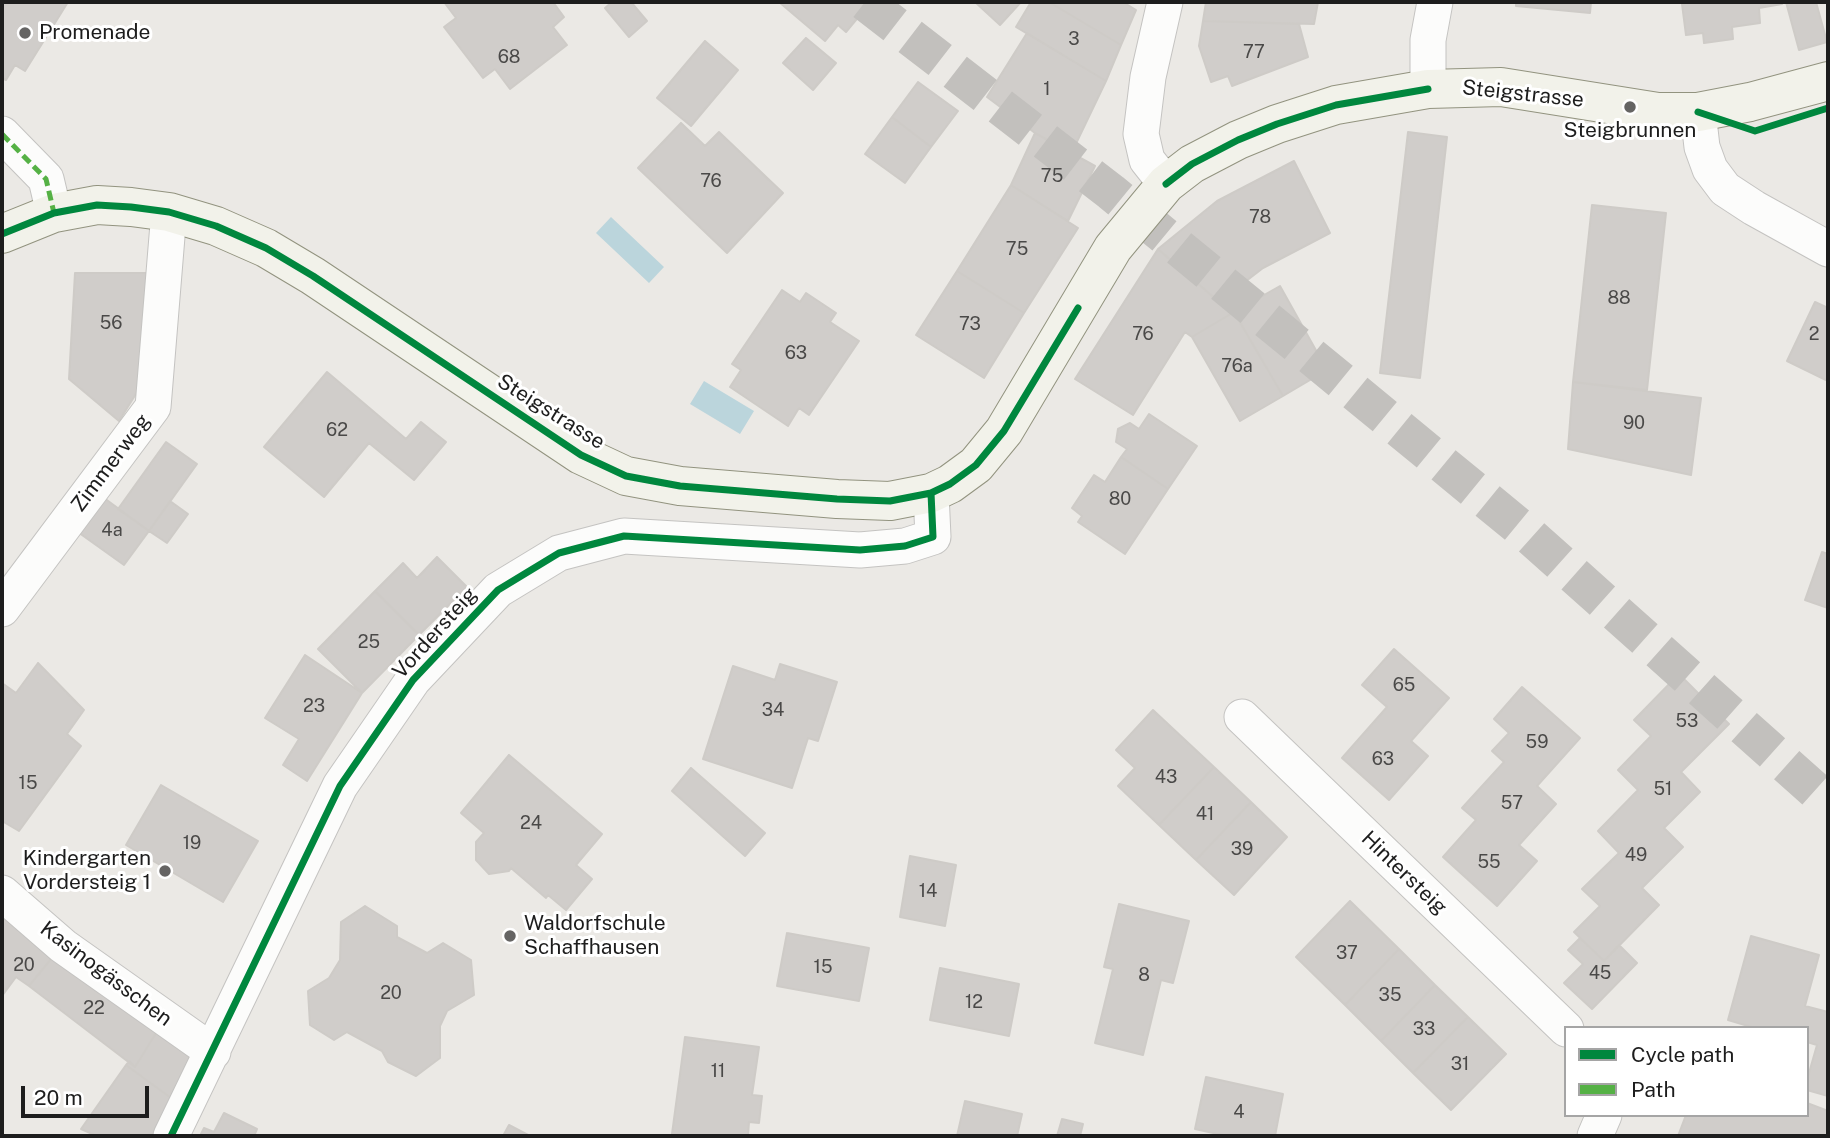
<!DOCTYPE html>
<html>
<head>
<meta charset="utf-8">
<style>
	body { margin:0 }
	#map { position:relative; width:1830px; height:1138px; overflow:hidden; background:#ebe9e5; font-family:"Public Sans",sans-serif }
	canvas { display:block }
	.frame { position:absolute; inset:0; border:4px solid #1d1d1d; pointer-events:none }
	.legend { position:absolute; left:1564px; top:1026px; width:245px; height:91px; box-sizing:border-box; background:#fff; border:2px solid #a5a5a5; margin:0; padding:9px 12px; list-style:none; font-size:21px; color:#1d1d1d }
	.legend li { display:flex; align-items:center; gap:14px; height:35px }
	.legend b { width:35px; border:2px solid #a5a5a5 }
	.scale { position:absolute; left:21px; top:1086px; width:128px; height:32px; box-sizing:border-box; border:4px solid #1d1d1d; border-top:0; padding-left:9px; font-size:21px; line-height:24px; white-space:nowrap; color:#1d1d1d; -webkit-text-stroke:5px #fff; paint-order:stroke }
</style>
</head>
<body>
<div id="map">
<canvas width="1830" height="1138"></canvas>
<div class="frame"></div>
<ul class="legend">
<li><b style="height:9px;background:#00873e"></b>Cycle path</li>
<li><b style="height:9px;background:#55b145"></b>Path</li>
</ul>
<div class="scale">20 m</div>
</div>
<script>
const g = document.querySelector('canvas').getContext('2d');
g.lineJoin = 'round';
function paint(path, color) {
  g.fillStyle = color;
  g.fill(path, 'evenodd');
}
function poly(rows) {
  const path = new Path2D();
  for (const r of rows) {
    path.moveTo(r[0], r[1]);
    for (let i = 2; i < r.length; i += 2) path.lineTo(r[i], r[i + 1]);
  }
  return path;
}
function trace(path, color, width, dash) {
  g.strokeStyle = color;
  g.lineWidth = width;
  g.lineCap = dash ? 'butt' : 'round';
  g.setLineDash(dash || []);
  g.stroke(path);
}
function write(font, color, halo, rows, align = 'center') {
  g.font = font + ' "Public Sans",sans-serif';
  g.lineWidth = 6;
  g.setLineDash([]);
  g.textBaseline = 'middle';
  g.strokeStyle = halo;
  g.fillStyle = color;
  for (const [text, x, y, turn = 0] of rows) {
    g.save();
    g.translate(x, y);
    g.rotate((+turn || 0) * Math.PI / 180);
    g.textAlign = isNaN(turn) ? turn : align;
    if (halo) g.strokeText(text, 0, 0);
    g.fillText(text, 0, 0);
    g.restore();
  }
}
paint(poly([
	[611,217,664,267,649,283,596,233],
	[704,381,754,411,740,434,690,404]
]), '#bbd5dc');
const building = poly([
	[2,2,68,2,25,71,15,65,6,80,2,78,2,2],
	[444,2,553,2,564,17,553,27,567,45,510,89,495,69,483,78,444,27,456,18,444,2],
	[612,2,631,2,647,21,629,37,605,8,612,2],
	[779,2,869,2,870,3,846,32,838,25,825,41,779,2],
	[975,2,1021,2,1000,25,975,2],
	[1031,2,1049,2,1121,45,1106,81,1016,27,1031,2],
	[1049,2,1123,2,1136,10,1121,45,1049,2],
	[1206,2,1318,2,1314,24,1203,21,1206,2],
	[1516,2,1591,2,1590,13,1516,6,1516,2],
	[1696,2,1781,2,1782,4,1759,8,1760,23,1732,27,1733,39,1704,43,1703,33,1686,35,1682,4,1696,2],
	[1786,2,1816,2,1827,42,1799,50,1786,2],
	[1203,21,1299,24,1308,57,1232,86,1228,76,1211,82,1199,46,1203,21],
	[1027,33,1106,81,1071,154,1035,133,987,97,1027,33],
	[806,38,836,63,813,90,783,63,806,38],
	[705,41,738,70,691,126,657,98,705,41],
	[918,82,958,111,931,147,892,117,918,82],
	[892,117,931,147,905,183,865,154,892,117],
	[681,123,705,146,719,132,783,193,727,253,638,168,681,123],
	[1408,132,1447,137,1420,378,1380,373,1408,132],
	[1035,133,1095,166,1068,221,1011,185,1035,133],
	[1294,161,1330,233,1263,268,1219,302,1158,249,1217,201,1294,161],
	[1011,185,1078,228,1024,313,957,271,1011,185],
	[1592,205,1666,213,1647,390,1573,382,1592,205],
	[1158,249,1219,302,1234,312,1192,337,1185,332,1133,415,1075,379,1158,249],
	[957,271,1024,313,984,378,916,335,957,271],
	[75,273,152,273,149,373,119,421,69,379,75,273],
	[1280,286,1327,370,1283,396,1234,312,1280,286],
	[782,290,800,302,806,293,836,313,830,322,859,341,809,415,799,408,788,426,730,387,741,370,732,364,782,290],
	[1815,302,1828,308,1828,381,1787,361,1815,302],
	[1234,312,1283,396,1240,421,1192,337,1234,312],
	[327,372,406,439,421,422,446,442,414,480,369,443,324,497,264,447,327,372],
	[1573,382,1701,398,1691,475,1568,449,1573,382],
	[1149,414,1197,446,1168,489,1121,457,1127,449,1116,442,1118,429,1130,423,1139,429,1149,414],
	[166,442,197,464,149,531,118,509,166,442],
	[1121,457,1168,489,1125,554,1078,522,1082,516,1072,508,1094,475,1105,482,1121,457],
	[100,495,149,531,124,565,75,530,100,495],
	[170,501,188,514,167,543,149,531,170,501],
	[1822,552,1828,554,1828,608,1805,600,1822,552],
	[437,557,467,587,419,635,375,591,403,563,417,578,437,557],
	[375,591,419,635,362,693,318,649,375,591],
	[1394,649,1449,698,1411,741,1428,756,1389,800,1342,758,1387,707,1362,685,1394,649],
	[305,655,362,693,307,781,283,765,299,739,265,718,305,655],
	[38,663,84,710,67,734,81,746,19,831,2,821,2,683,16,693,38,663],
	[780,664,837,682,818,741,808,738,792,788,703,759,733,666,775,680,780,664],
	[1679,674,1729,724,1681,772,1700,792,1664,828,1683,847,1642,888,1659,905,1604,961,1574,932,1600,906,1582,889,1619,853,1598,831,1638,790,1618,770,1651,736,1634,720,1679,674],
	[1522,687,1580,738,1537,786,1556,804,1519,845,1537,861,1497,906,1443,857,1476,820,1462,808,1504,762,1492,751,1509,733,1494,719,1522,687],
	[1153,710,1214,767,1159,825,1118,786,1135,768,1116,750,1153,710],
	[509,755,602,834,576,865,592,879,566,910,548,895,546,898,511,868,509,871,489,874,476,860,476,842,484,833,461,813,509,755],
	[1214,767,1251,802,1196,860,1159,825,1214,767],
	[691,768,765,833,745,856,672,791,691,768],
	[161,785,258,841,223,902,126,845,161,785],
	[1251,802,1287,837,1234,895,1196,860,1251,802],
	[910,856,956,865,945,926,900,917,910,856],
	[1350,901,1399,949,1345,1005,1296,957,1350,901],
	[1119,904,1189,921,1173,983,1161,980,1143,1055,1095,1043,1113,969,1104,967,1119,904],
	[365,906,397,926,397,937,427,953,443,943,471,960,474,995,447,1011,440,1026,440,1058,416,1076,388,1062,382,1051,347,1032,334,1040,310,1025,308,991,329,978,340,960,341,922,365,906],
	[2,912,56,953,29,986,16,977,2,996,2,912],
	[787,933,869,948,859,1001,777,986,787,933],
	[1751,936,1819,955,1805,1006,1828,1012,1828,1096,1807,1090,1807,1080,1817,1045,1807,1042,1807,1028,1755,1028,1728,1020,1751,936],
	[1580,938,1604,961,1619,945,1637,963,1592,1009,1564,983,1583,964,1568,950,1580,938],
	[1399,949,1435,985,1381,1041,1345,1005,1399,949],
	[56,953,158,1030,135,1067,29,986,56,953],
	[940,968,1019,984,1009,1036,930,1020,940,968],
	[1435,985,1468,1017,1413,1073,1381,1041,1435,985],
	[1468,1017,1506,1054,1451,1110,1413,1073,1468,1017],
	[158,1030,187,1051,193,1061,175,1101,126,1065,129,1061,135,1067,158,1030],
	[685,1037,759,1047,752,1095,762,1096,759,1123,749,1122,748,1136,689,1136,672,1134,685,1037],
	[126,1065,175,1101,157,1136,97,1136,81,1129,126,1065],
	[1206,1077,1283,1094,1275,1136,1227,1136,1195,1129,1206,1077],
	[965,1101,1022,1114,1017,1136,957,1136,965,1101],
	[1807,1103,1828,1111,1828,1136,1678,1136,1686,1115,1807,1115,1807,1103],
	[224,1113,257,1129,254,1136,200,1136,204,1128,214,1132,224,1113],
	[1062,1119,1083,1124,1080,1136,1057,1136,1062,1119],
	[509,1125,530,1136,503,1136,509,1125]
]);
paint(building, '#d0cdca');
trace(building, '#cecbc7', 2);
trace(poly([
	[865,2,1111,192,1529,535,1828,802]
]), '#c2c0bd', 38, [38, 19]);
const street = poly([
	[1165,2,1148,77,1141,134,1147,160,1166,184],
	[1428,89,1428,40,1435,2],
	[1698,112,1702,147,1710,169,1725,189,1754,208,1828,249],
	[2,134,46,179,54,213],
	[2,609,153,407,169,212],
	[1242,717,1566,1029],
	[2,893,63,946,213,1052],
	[171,1136,340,786,413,680,498,590,559,553,624,536,860,550,905,546,933,537,931,493],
	[1595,1136,1604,1115]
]);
const secondary = poly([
	[2,234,54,213,97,205,131,207,169,212,216,226,266,248,313,276,581,455,626,476,680,486,837,499,890,501,931,493,950,484,976,465,1004,431,1113,248,1166,184,1192,164,1238,140,1277,124,1336,105,1428,89,1501,87,1658,112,1698,112,1750,102,1828,81]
]);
trace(street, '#c4c3c1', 37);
trace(secondary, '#92937f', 40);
trace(street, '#fcfcfb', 35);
trace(secondary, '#f2f2ea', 38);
trace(poly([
	[2,134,46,179,54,213]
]), '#55b145', 5, [10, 5]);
trace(poly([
	[1698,112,1755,131,1828,108],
	[1166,184,1192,164,1238,140,1277,124,1336,105,1428,89],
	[2,234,54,213,97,205,131,207,169,212,216,226,266,248,313,276,581,455,626,476,680,486,837,499,890,501,931,493,950,484,976,465,1004,431,1078,308],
	[171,1136,340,786,413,680,498,590,559,553,624,536,860,550,905,546,933,537,931,493]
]), '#00873e', 7);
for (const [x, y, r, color] of [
	[25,33,7,"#656463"],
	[1630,107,7,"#656463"],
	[165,871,7,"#656463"],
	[510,936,7,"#656463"]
]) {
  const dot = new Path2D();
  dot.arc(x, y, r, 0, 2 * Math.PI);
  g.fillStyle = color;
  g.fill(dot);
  trace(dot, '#fff', 2.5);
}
write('18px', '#4a4948', null, [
	["3",1074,39],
	["77",1254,52],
	["68",509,57],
	["1",1047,89],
	["75",1052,176],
	["76",711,181],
	["78",1260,217],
	["75",1017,249],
	["88",1619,298],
	["56",111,323],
	["73",970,324],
	["76",1143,334],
	["2",1814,334],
	["63",796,353],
	["76a",1237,366],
	["90",1634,423],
	["62",337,430],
	["80",1120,499],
	["4a",112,530],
	["25",369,642],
	["65",1404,685],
	["23",314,706],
	["34",773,710],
	["53",1687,721],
	["59",1537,742],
	["63",1383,759],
	["43",1166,777],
	["15",28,783],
	["51",1663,789],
	["57",1512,803],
	["41",1205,814],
	["24",531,823],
	["19",192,843],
	["39",1242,849],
	["49",1636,855],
	["55",1489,862],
	["14",928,891],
	["37",1347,953],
	["20",24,965],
	["15",823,967],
	["45",1600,973],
	["8",1144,975],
	["20",391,993],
	["35",1390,995],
	["12",974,1002],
	["22",94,1008],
	["33",1424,1029],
	["31",1460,1064],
	["11",718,1071],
	["4",1239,1112]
]);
write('21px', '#1d1d1d', '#fff', [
	["Promenade",39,33],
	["Steigbrunnen",1630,131,"center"],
	["Kindergarten",151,859,"right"],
	["Vordersteig 1",151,883,"right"],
	["Waldorfschule",524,924],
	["Schaffhausen",524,948]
], 'left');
write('21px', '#1d1d1d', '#fff', [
	["Steigstrasse",1523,94,6],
	["Steigstrasse",551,412,32],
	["Zimmerweg",111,463,-53],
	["Vordersteig",435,633,-48],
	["Hintersteig",1404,873,44],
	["Kasinogässchen",106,974,37]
]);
</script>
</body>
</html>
